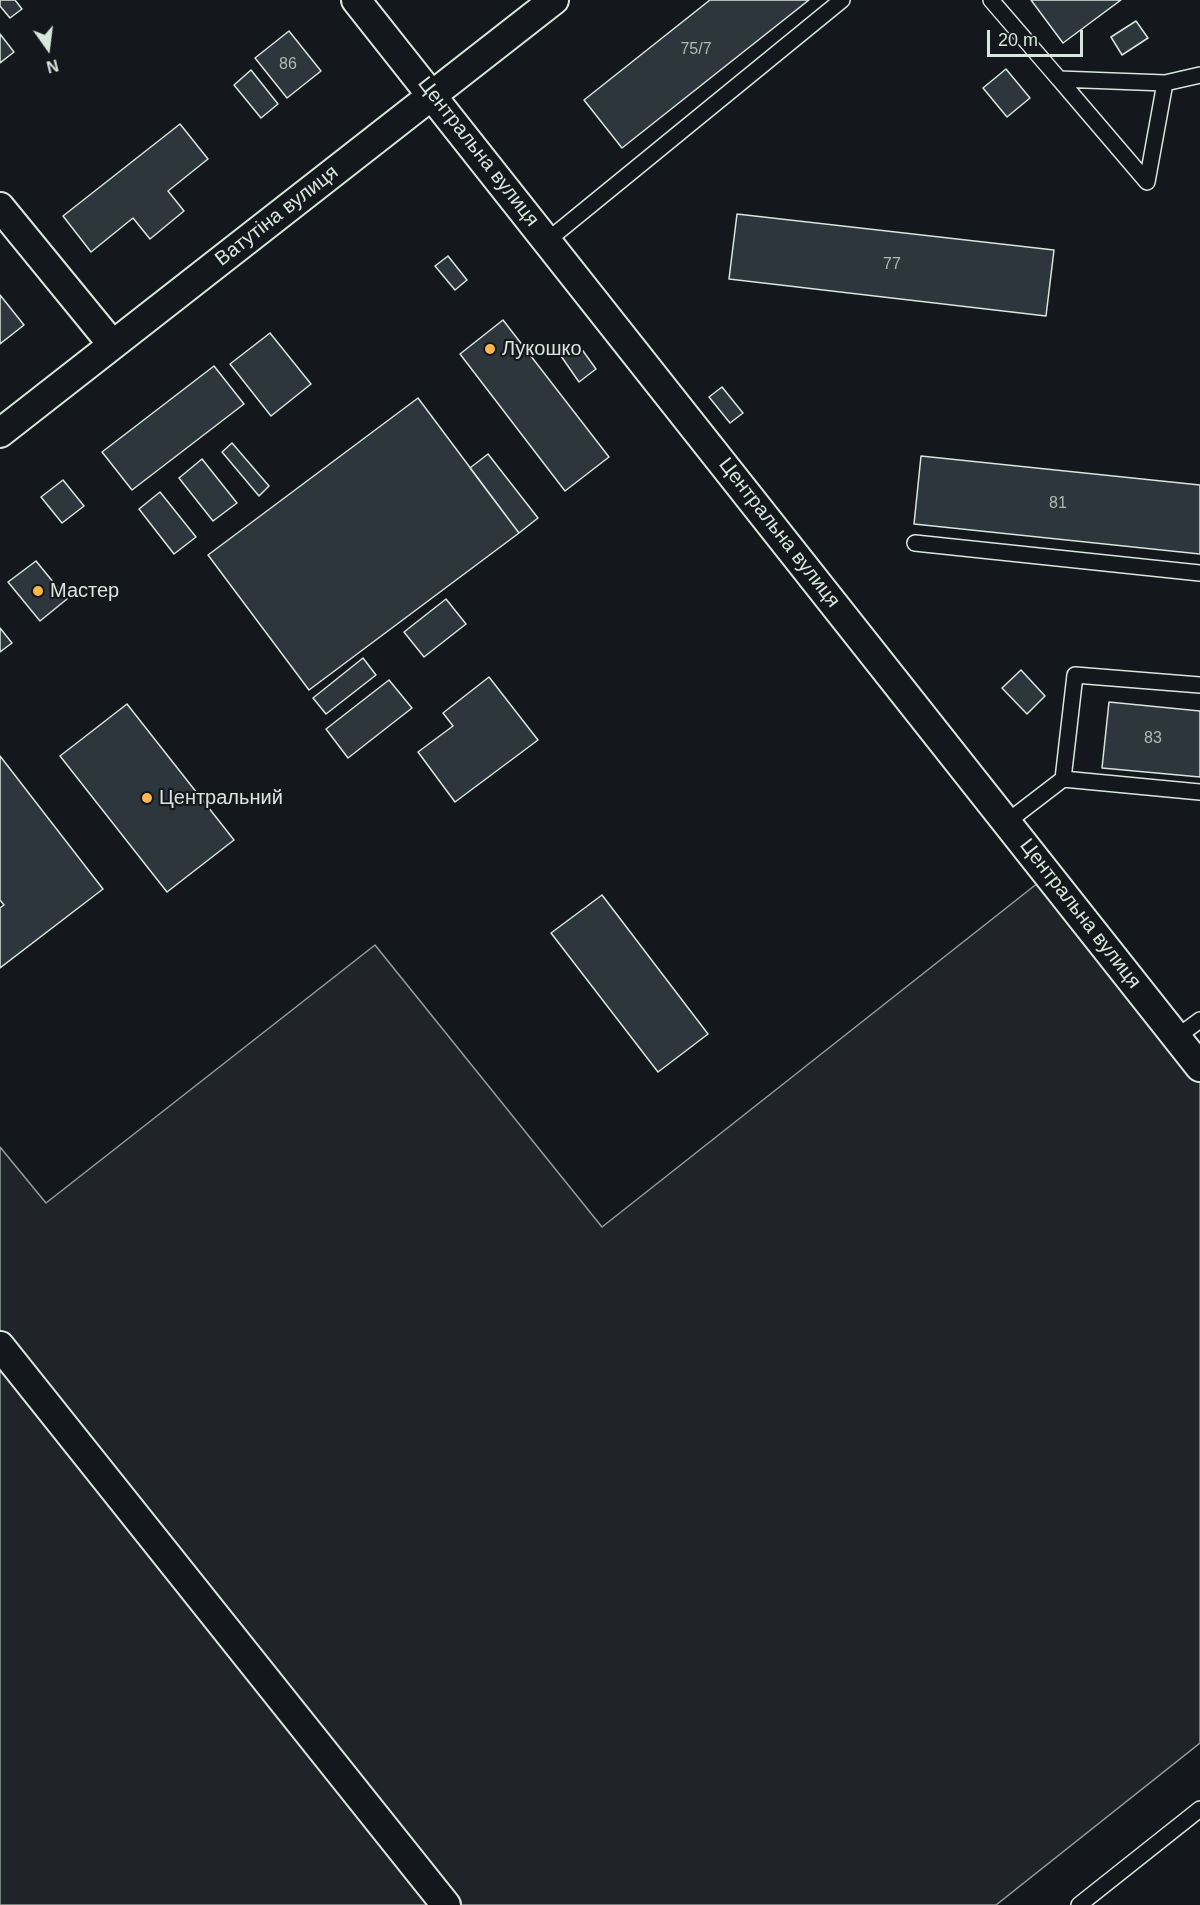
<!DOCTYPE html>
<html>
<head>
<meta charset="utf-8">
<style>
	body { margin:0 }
	#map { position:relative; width:1200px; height:1905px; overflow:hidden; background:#14181c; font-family:Arial,sans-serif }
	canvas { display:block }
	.north { position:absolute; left:18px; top:18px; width:60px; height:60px; -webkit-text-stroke:4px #14181c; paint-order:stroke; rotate:166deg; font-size:16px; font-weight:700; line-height:24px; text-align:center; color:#d8e6dc }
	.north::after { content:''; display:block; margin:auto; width:21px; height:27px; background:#d8e6dc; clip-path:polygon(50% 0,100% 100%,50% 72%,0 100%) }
	.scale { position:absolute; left:987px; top:30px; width:96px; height:27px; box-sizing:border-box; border:3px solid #d8e6dc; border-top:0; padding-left:8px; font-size:18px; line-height:21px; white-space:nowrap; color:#d8e6dc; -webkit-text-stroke:4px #14181c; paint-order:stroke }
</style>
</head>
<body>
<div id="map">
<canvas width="1200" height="1905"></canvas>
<div class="north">N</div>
<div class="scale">20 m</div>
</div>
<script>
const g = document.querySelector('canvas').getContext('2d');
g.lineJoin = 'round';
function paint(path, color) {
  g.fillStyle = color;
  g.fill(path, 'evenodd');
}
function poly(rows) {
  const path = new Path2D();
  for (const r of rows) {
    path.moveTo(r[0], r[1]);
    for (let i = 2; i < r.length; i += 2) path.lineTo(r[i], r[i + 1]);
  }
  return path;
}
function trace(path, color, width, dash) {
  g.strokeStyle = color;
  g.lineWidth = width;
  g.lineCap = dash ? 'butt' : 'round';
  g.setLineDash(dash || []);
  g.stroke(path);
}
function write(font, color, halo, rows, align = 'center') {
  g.font = font + ' Arial,sans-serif';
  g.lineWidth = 4.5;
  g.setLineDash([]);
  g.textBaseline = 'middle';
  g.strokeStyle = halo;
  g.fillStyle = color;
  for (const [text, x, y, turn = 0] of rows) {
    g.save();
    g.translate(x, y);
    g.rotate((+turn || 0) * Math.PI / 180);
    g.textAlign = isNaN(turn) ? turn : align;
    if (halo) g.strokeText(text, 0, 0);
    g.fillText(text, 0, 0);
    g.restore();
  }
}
const green = poly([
	[1048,875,1200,1067,1200,1743,996,1905,0,1905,0,1147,46,1203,375,945,602,1227,1048,875]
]);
paint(green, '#202428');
trace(green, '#939e99', 1.5);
const building = poly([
	[0,0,15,0,22,9,10,18,0,6,0,0],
	[710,0,809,0,622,148,584,100,710,0],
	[1031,0,1121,0,1063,43,1031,0],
	[1136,21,1148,38,1122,55,1111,37,1136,21],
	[289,31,321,71,287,98,255,58,289,31],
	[0,34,14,52,0,63,0,34],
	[1006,69,1030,98,1007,117,983,88,1006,69],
	[251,70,278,104,261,118,234,85,251,70],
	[180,124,208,159,168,191,184,211,150,239,133,218,91,252,63,216,180,124],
	[737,214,1054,250,1046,316,729,279,737,214],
	[448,256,467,280,455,290,435,266,448,256],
	[0,295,24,325,0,344,0,295],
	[503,320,609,457,565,491,460,354,503,320],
	[270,333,311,384,271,416,230,364,270,333],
	[578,344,596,369,579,382,561,356,578,344],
	[214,366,244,404,132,490,102,452,214,366],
	[722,387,743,413,730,423,709,397,722,387],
	[418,398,519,533,309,690,208,555,418,398],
	[232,443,269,486,259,496,222,452,232,443],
	[488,454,538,518,519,533,470,468,488,454],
	[921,456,1200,485,1200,554,914,524,921,456],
	[202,459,237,503,213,521,179,478,202,459],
	[63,480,84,506,62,523,41,497,63,480],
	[160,492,196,537,174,554,139,509,160,492],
	[36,561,67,599,40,621,8,582,36,561],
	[446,599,466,624,424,657,404,632,446,599],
	[0,628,12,643,0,652,0,628],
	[363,658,376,675,326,714,313,698,363,658],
	[1021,670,1045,696,1027,714,1002,688,1021,670],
	[489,677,538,740,455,802,418,752,453,726,443,713,489,677],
	[389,680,412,708,348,758,326,729,389,680],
	[1109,702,1200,711,1200,777,1102,768,1109,702],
	[127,704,234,840,167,892,60,756,127,704],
	[0,756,103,889,0,968,0,908,4,905,0,900,0,756],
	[602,895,708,1034,658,1072,551,933,602,895]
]);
paint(building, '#2c363c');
trace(building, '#d8e6dc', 1.5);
const lane = poly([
	[991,0,1059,79,1165,83,1200,75],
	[1059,79,1147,182,1165,83],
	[548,240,842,0],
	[915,543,1200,573],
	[1063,779,1075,675,1200,685],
	[1007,822,1063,779,1200,792],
	[1177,1037,1200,1020],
	[1079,1905,1200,1809]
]);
const street = poly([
	[356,0,1200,1067],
	[0,207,112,344],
	[0,433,554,0],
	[0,1346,446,1905]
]);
trace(lane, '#d8e6dc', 18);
trace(street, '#d8e6dc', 32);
trace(lane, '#14181c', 15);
trace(street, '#14181c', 28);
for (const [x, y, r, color] of [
	[490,349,6,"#ffb74d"],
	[38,591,6,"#ffb74d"],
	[147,798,6,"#ffb74d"]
]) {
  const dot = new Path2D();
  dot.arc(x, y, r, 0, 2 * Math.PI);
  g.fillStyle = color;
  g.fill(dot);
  trace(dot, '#14181c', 2);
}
write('16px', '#adbab4', null, [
	["75/7",696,50],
	["86",288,65],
	["77",892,265],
	["81",1058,504],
	["83",1153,739]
]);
write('20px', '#d8e6dc', '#14181c', [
	["Центральна вулиця",478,152,52],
	["Ватутіна вулиця",277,216,-38],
	["Центральна вулиця",779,533,52],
	["Центральна вулиця",1080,914,52]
]);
write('20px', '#d8e6dc', '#14181c', [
	["Лукошко",502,349],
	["Мастер",50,591],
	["Центральний",159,798]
], 'left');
</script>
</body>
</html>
